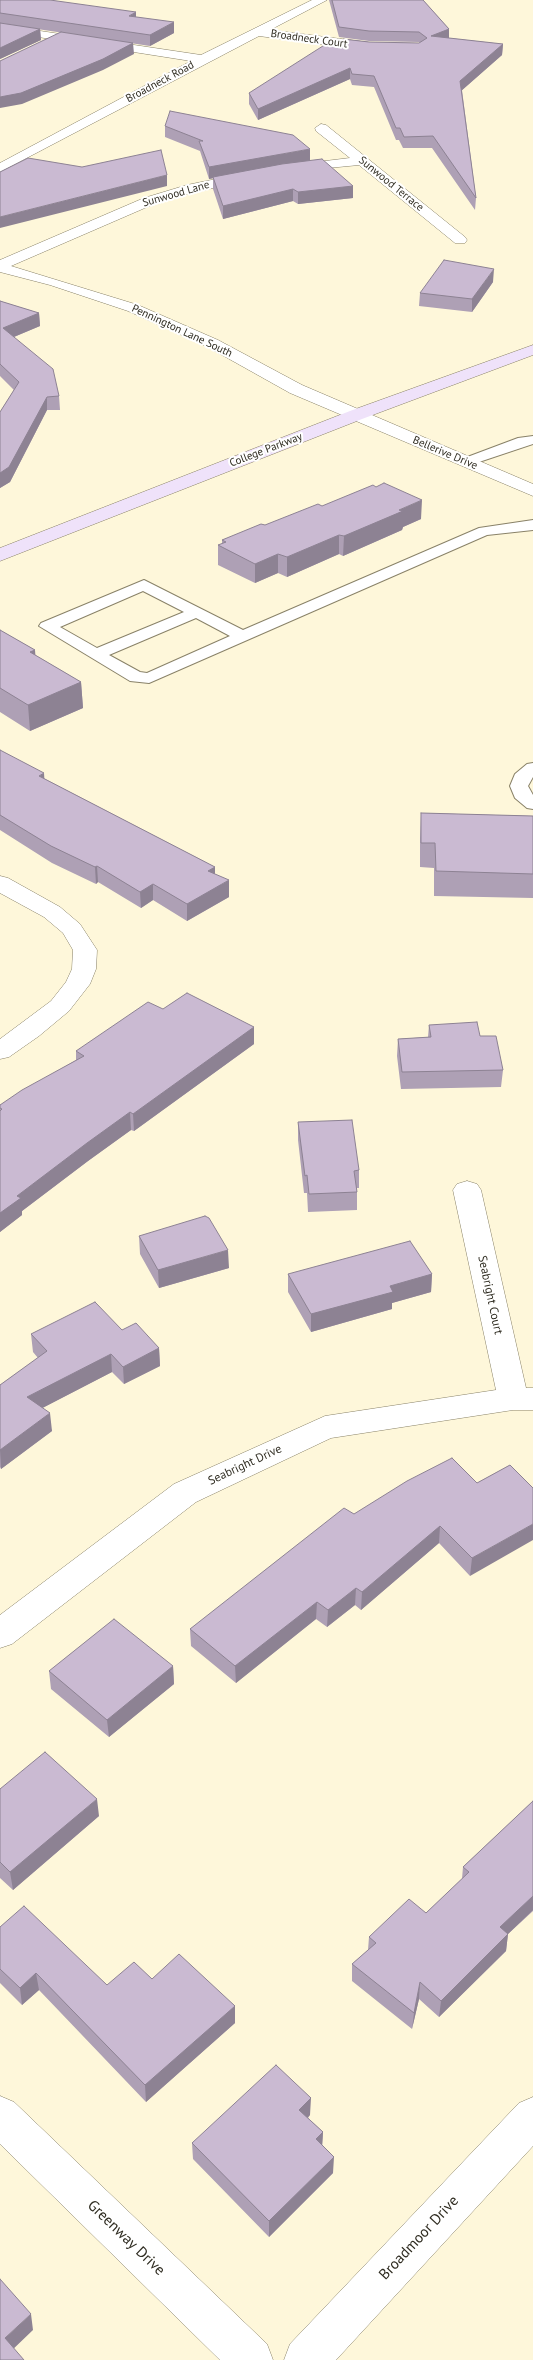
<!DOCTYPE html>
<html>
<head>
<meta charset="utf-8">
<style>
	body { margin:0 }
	canvas { display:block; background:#fef7da }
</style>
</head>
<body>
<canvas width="533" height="2360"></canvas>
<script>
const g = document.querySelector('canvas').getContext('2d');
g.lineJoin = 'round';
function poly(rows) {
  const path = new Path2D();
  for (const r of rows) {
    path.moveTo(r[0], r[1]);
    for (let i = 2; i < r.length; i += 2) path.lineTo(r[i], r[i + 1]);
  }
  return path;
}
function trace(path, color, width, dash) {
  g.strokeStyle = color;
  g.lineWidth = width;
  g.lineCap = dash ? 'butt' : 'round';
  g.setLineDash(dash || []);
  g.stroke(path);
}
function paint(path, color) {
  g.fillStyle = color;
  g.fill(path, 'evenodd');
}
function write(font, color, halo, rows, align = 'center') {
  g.font = font + ' "PT Sans",sans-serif';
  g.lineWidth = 4;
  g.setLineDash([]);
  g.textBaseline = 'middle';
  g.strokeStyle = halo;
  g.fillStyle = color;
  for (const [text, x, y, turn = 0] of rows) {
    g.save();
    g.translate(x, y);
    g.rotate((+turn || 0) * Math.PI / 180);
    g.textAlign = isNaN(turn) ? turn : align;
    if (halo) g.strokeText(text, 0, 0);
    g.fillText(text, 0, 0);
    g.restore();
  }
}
const lane = poly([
	[533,436,533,444,467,466,460,462,462,459,518,438,533,436],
	[533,520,533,530,487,535,149,683,130,681,39,626,41,623,144,580,243,630,479,528,533,520],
	[143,591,184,612,97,648,60,627,143,591],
	[196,618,230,636,147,673,140,672,109,655,196,618],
	[533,763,533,777,528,786,533,795,533,809,527,808,515,798,510,786,515,774,527,764,533,763]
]);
const street = poly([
	[312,0,327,0,270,30,381,44,387,48,381,52,259,36,0,172,0,163,191,61,0,31,0,25,201,55,312,0],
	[321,124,326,125,465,237,467,240,465,243,455,243,359,165,287,172,285,169,287,166,292,165,350,158,316,131,315,128,321,124],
	[250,172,257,176,255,179,190,193,154,204,11,266,138,305,218,340,302,385,533,484,533,496,290,393,206,346,128,311,50,285,0,272,0,260,144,198,187,185,250,172],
	[0,876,8,878,60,907,80,924,97,950,96,969,90,984,69,1011,39,1036,9,1057,0,1059,0,1039,51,1001,66,982,72,969,73,950,63,933,44,917,0,893,0,876],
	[467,1181,477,1184,481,1190,526,1388,533,1388,533,1410,513,1410,331,1438,196,1502,12,1644,0,1648,0,1615,174,1484,325,1416,496,1390,453,1190,457,1184,467,1181],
	[0,2096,14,2102,267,2344,273,2360,220,2360,0,2144,0,2096],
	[533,2097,533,2146,336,2360,284,2360,290,2344,519,2103,533,2097]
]);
const secondary = poly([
	[533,345,533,355,362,419,0,561,0,548,350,411,533,345]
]);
trace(lane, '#898268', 2);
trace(street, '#898268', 1);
trace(secondary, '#898268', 1);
paint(lane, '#fff');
paint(street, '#fff');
paint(secondary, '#efe2fa');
paint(poly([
	[0,0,136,17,174,33,150,46,24,27,40,29,41,40,0,59],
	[329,0,423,0,449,29,449,38,503,44,502,55,462,90,476,198,475,210,432,148,403,148,399,140,396,140,374,87,352,85,350,79,258,120,249,104,249,93,342,47,343,39,369,42,420,43,419,42,369,41,339,37],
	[165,126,310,161,353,186,353,198,298,204,293,201,223,219,213,189,213,178,209,179,200,151,165,137],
	[493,282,472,312,419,306,420,293],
	[0,301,39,313,40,326,14,337,59,396,60,410,47,410,10,482,0,488,0,412,14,390,0,376],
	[322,506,421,519,403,527,402,530,343,556,339,554,287,577,278,573,255,583,218,565,218,545,222,544,222,540],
	[0,630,35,650,35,655,81,682,83,708,30,731,0,712],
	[0,750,45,779,215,867,215,874,229,897,187,921,153,900,141,908,98,882,96,884,52,863,0,830],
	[421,813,533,816,533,898,434,896,434,868,420,867,420,838],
	[163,1009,254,1027,254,1044,134,1131,131,1130,88,1161,22,1211,22,1215,0,1232,0,1105,76,1060,76,1051],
	[429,1025,503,1070,501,1087,401,1089,397,1056,398,1039,428,1037],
	[298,1122,359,1170,359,1188,357,1188,357,1210,308,1212,307,1193,304,1193,298,1140],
	[139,1236,229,1268,159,1288,140,1254],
	[288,1274,432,1274,431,1292,392,1303,392,1309,311,1332,288,1292],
	[122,1330,159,1348,160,1366,124,1384,112,1372,42,1408,52,1431,1,1469,0,1467,0,1385,38,1358,33,1352,31,1334],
	[510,1465,470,1576,439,1543,361,1610,355,1605,327,1627,316,1619,236,1683,191,1646,190,1629,354,1514,477,1483],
	[173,1666,174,1684,109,1737,51,1689,49,1671],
	[0,1789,99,1816,13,1890,0,1878],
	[533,1801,533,1911,508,1934,506,1951,439,2017,419,1999,412,2029,352,1981,352,1964,368,1950,369,1937,426,1913,462,1879,463,1867],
	[0,1927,107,1985,152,1979,235,2006,235,2023,146,2102,39,1990,22,2005,0,1983],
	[310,2115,308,2118,323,2132,322,2145,333,2173,269,2237,193,2159,192,2143]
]), '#aea0b5');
paint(poly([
	[136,12,136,22,129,16],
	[174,22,174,33,150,46,150,35],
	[40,29,41,40,0,59,0,48],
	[449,29,449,40,431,36],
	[133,43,134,54,103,70,22,104,0,108,0,97],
	[503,44,502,55,460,92,460,81],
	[350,68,350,79,258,120,258,109],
	[310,149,310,161,209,179,209,167],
	[167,175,167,186,0,228,0,217],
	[353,186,353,198,298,204,298,192],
	[293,189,293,201,223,219,223,206],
	[494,269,493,282,472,312,472,299],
	[39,313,40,326,4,341,3,328],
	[47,397,47,410,10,482,0,488,0,473],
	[422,500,421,519,403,527,402,530,343,556,344,536,399,510],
	[339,535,339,554,287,577,287,557],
	[278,554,278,573,255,583,255,564],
	[35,650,37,676,30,652],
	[81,682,83,708,30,731,28,705],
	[44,773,45,789,39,776],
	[97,866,98,882,96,884,95,867],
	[215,867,215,884,208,871],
	[229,880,229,897,187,921,187,904],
	[153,884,153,900,141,908,140,892],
	[254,1027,254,1044,134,1131,133,1114],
	[130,1112,131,1130,88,1161,22,1211,22,1215,0,1232,0,1213,17,1196,87,1143],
	[228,1250,229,1268,159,1288,158,1270],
	[432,1274,431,1292,392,1303,392,1309,311,1332,311,1314,390,1286],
	[159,1348,160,1366,124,1384,123,1367],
	[111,1354,112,1372,29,1415,27,1397],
	[50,1413,52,1431,1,1469,0,1450],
	[533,1524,533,1540,470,1576,472,1558],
	[440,1526,439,1543,361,1610,362,1592],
	[356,1588,355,1605,327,1627,328,1610],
	[317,1602,316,1619,236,1683,235,1666],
	[173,1666,174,1684,109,1737,107,1720],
	[97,1799,99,1816,13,1890,10,1872],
	[533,1896,533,1910,508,1934,506,1951,439,2017,441,2001,500,1927],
	[36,1973,39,1990,22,2005,20,1988],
	[420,1982,419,1999,412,2029,414,2013],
	[235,2006,235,2023,146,2102,145,2085],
	[311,2098,310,2115,299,2126,299,2110],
	[323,2132,322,2149,316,2139],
	[334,2157,333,2173,269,2237,269,2221],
	[31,2314,33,2330,8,2354,5,2338]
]), '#8d8293');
const building = poly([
	[0,0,50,0,136,12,129,16,174,22,150,35,0,13,0,0],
	[332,0,423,0,449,29,431,36,503,44,460,81,476,198,433,136,404,137,400,128,396,128,374,76,352,74,350,68,258,109,249,93,326,44,345,47,343,39,369,42,419,43,427,38,419,32,369,31,339,27,332,0],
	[0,23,40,29,0,48,0,23],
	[61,32,133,43,103,59,21,93,0,97,0,61,61,32],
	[170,111,293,135,310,149,209,167,199,141,203,141,165,126,170,111],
	[161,150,167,175,0,217,0,172,28,158,82,167,161,150],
	[322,159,353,186,298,192,293,189,223,206,213,177,282,164,322,159],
	[444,260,494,269,472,299,420,293,444,260],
	[0,301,39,313,3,328,53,369,59,396,47,397,9,467,0,473,0,412,19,382,0,364,0,301],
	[384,483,422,500,399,510,403,511,344,536,339,535,287,557,278,554,255,564,218,545,226,542,222,540,261,524,265,525,318,504,322,506,373,485,376,487,384,483],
	[0,630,35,650,30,652,81,682,28,705,0,688,0,630],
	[0,750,44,773,39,776,215,867,208,871,229,880,187,904,153,884,140,892,97,866,95,867,51,846,0,815,0,750],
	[421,813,533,816,533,874,436,871,435,843,421,843,421,813],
	[187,993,254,1027,133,1114,130,1112,87,1143,17,1196,21,1198,0,1213,0,1111,2,1109,0,1108,0,1105,22,1090,84,1056,76,1051,148,1002,163,1009,187,993],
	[477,1022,480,1036,496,1036,503,1070,402,1072,398,1039,431,1037,429,1025,477,1022],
	[352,1120,359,1170,354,1171,357,1192,309,1194,307,1175,305,1176,298,1122,352,1120],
	[205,1216,209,1218,228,1250,158,1270,139,1236,205,1216],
	[410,1241,432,1274,390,1286,393,1292,311,1314,288,1274,410,1241],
	[95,1302,122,1330,136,1323,159,1348,123,1367,111,1354,27,1397,50,1413,0,1450,0,1385,47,1351,31,1334,95,1302],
	[452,1458,477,1483,510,1465,533,1488,533,1524,472,1558,440,1526,362,1592,356,1588,328,1610,317,1602,235,1666,190,1629,344,1508,354,1514,407,1481,452,1458],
	[114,1619,173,1666,107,1720,49,1671,114,1619],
	[45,1752,97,1799,10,1872,0,1862,0,1789,45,1752],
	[533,1801,533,1896,500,1927,508,1934,441,2001,420,1982,414,2013,352,1964,376,1943,369,1937,409,1899,426,1913,469,1872,463,1867,533,1801],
	[24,1906,107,1985,134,1962,152,1979,179,1954,235,2006,145,2085,36,1973,20,1988,0,1969,0,1927,24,1906],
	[276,2065,311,2098,299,2110,323,2132,316,2139,334,2157,269,2221,192,2143,276,2065],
	[0,2279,31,2314,5,2338,24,2360,0,2360,0,2279]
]);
paint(building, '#cabad2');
trace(building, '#8d8293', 1);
write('11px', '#2f2c21', '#fff', [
	["Broadneck Court",309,39,8],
	["Broadneck Road",160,82,-28],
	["Sunwood Terrace",391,184,39],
	["Sunwood Lane",176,194,-16],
	["Pennington Lane South",182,331,25],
	["College Parkway",266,450,-21],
	["Bellerive Drive",445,453,23]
]);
write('12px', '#2f2c21', '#fff', [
	["Seabright Court",490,1295,78],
	["Seabright Drive",245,1465,-25]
]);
write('15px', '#2f2c21', '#fff', [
	["Greenway Drive",126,2238,44],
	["Broadmoor Drive",419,2238,-47]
]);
</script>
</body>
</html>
